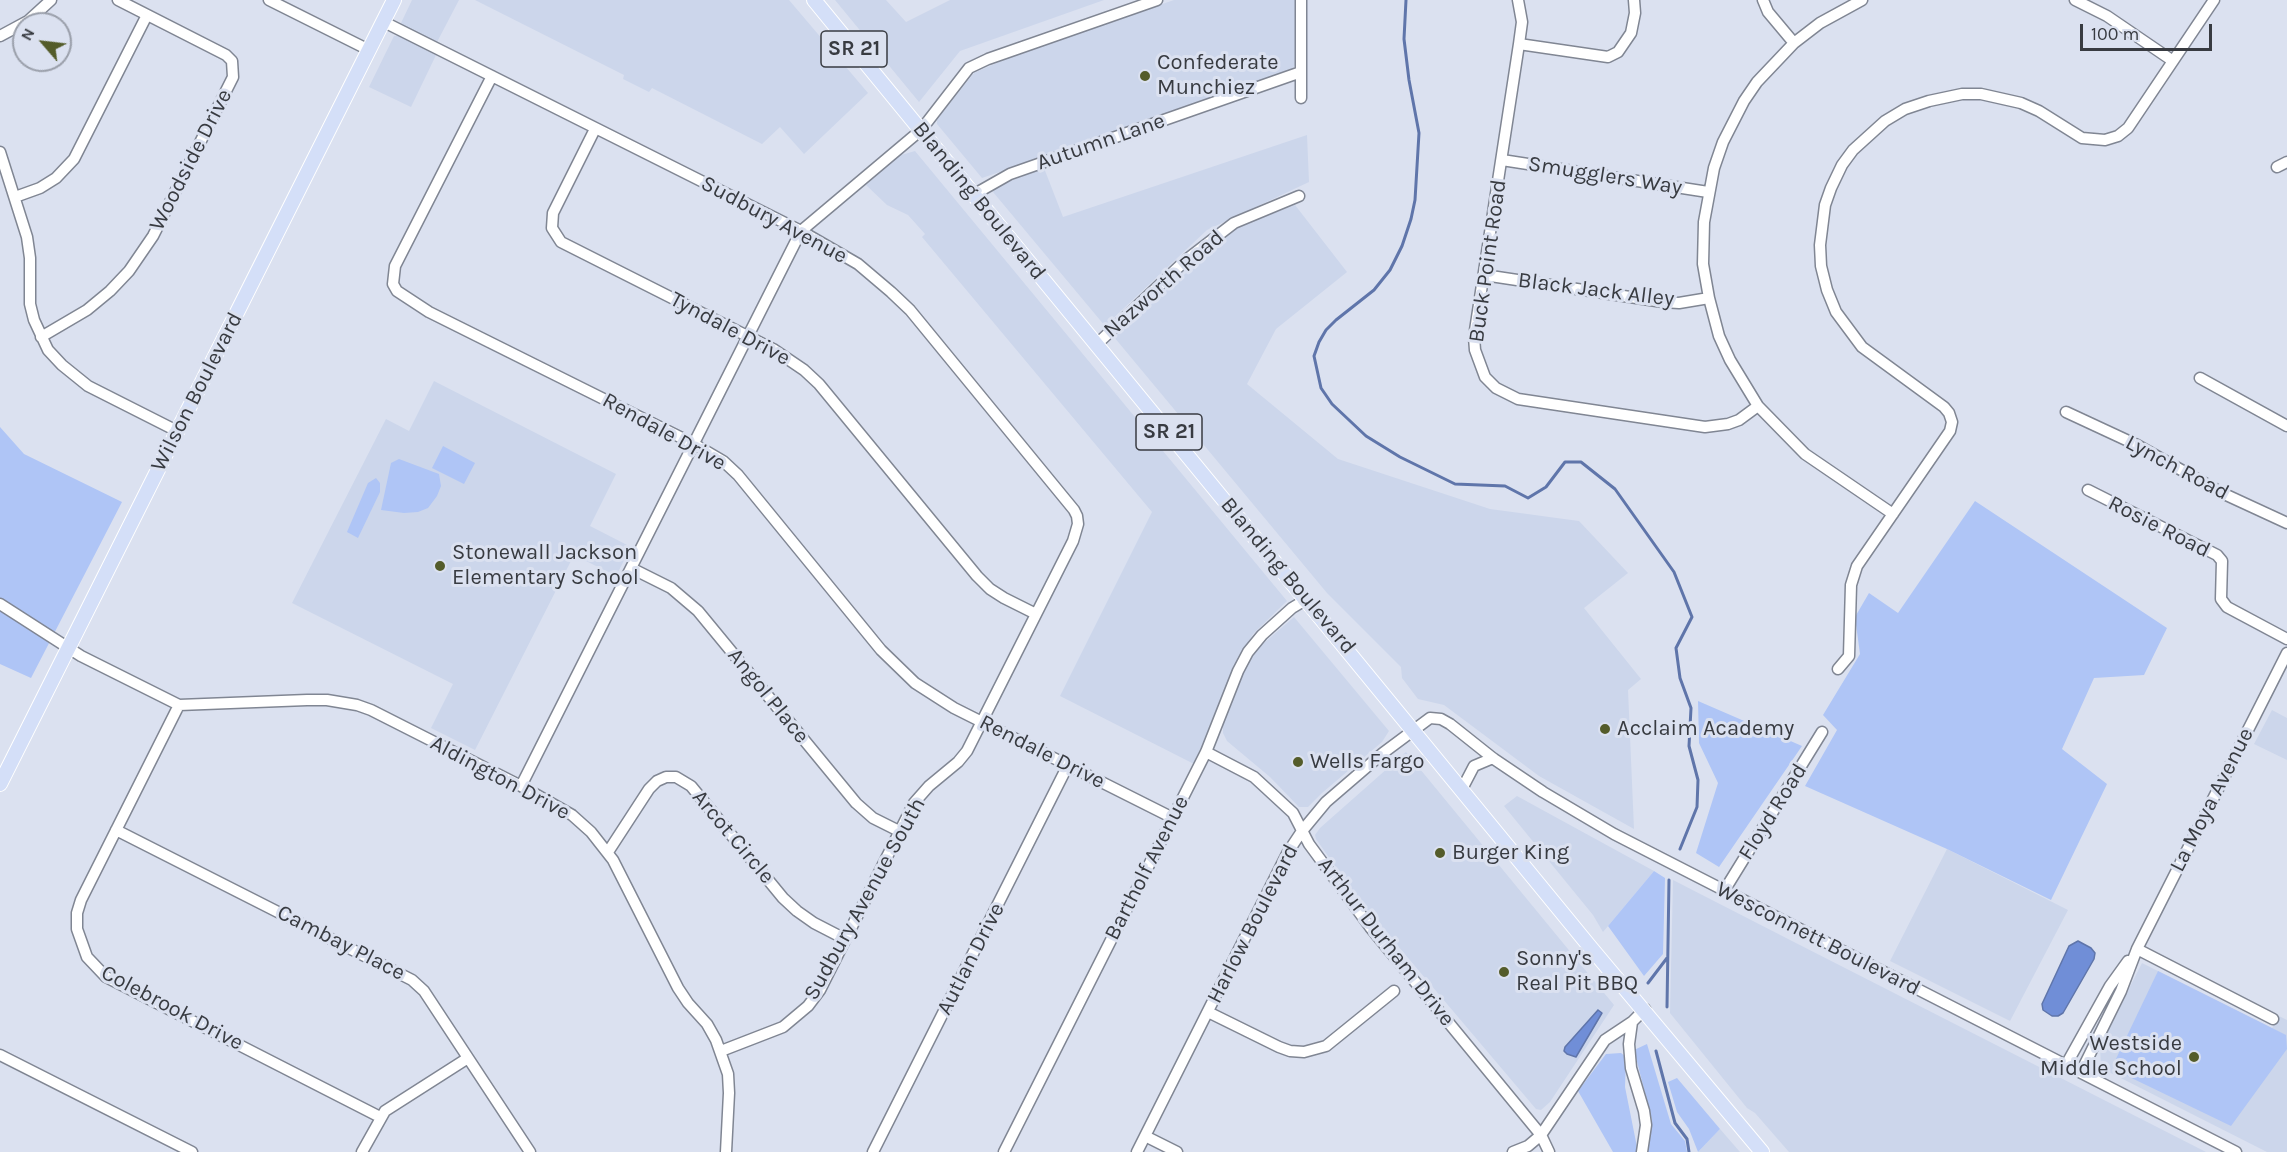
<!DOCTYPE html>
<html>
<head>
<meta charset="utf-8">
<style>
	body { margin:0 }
	#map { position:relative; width:2287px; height:1152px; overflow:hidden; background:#dbe1f0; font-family:Karla,sans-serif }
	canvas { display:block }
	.north { position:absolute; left:12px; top:12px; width:60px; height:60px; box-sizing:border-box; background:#dbe1f0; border:2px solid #9a9faa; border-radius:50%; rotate:298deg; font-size:16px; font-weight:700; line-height:24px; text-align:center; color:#383b41 }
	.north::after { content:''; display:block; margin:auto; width:21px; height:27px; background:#545c2a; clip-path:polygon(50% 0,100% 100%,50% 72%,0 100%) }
	.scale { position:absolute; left:2080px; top:24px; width:132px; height:27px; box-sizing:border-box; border:3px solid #383b41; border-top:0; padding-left:8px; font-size:18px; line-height:21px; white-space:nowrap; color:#383b41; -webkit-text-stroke:4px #dbe1f0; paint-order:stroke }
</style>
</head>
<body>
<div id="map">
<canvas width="2287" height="1152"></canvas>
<div class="north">N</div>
<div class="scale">100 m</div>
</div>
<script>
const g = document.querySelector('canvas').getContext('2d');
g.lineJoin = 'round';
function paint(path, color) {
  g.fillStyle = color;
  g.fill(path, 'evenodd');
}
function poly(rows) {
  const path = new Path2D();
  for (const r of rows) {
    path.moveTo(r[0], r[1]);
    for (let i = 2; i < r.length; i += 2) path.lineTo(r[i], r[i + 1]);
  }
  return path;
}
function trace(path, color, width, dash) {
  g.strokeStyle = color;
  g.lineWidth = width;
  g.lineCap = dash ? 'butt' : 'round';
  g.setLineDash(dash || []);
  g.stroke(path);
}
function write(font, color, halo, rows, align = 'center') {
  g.font = font + ' Karla,sans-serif';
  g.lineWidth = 6;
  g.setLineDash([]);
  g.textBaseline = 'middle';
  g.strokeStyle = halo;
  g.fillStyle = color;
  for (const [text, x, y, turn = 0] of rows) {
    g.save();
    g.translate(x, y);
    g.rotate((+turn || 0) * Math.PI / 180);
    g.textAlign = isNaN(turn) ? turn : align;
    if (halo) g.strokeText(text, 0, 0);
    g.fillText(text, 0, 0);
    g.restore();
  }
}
paint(poly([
	[412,0,459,0,436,44,402,26,401,23],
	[475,0,789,0,868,93,804,154,780,127,762,144,652,88,649,92,623,79,624,75],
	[835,0,886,0,906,22,950,0,1104,0,960,51,919,102],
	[1174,0,1295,0,1296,64,1288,73,982,178,937,124,937,119,974,73,1022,52],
	[394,36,401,36,437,53,411,107,369,87],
	[1307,135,1309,182,1207,230,1105,326,993,192,995,187,1044,168,1063,217],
	[915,151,1287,601,1253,634,1234,666,1194,764,1060,696,1152,512,922,237,925,234,908,215,887,205,866,185,898,156],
	[1295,205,1347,272,1276,329,1247,384,1338,459,1490,509,1579,521,1628,573,1584,608,1641,679,1628,690,1634,829,1539,776,1444,705,1418,699,1402,678,1401,667,1327,593,1114,337,1239,226],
	[434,381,616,474,590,526,631,547,616,576,574,555,475,750,431,728,453,684,292,603,386,419,409,431],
	[1294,617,1389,731,1382,742,1322,793,1308,807,1299,807,1270,777,1227,741,1223,733,1223,725,1242,675,1256,650],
	[2272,710,2287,718,2287,760,2254,744],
	[1406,752,1614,1005,1550,1102,1541,1110,1536,1109,1359,900,1316,839,1315,835,1320,828],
	[1517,796,1654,871,1603,932,1593,915,1504,806],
	[1947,849,2068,910,2010,1021,1890,961],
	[1673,880,1792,941,2206,1152,1789,1152,1755,1113,1747,1108,1670,1013],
	[2142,963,2272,1028,2279,1016,2287,1020,2287,1152,2267,1152,2101,1068,2100,1046],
	[1720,1129,1740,1152,1698,1152]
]), '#ccd6eb');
paint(poly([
	[0,427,24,454,122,502,31,678,0,664],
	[443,446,475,463,464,484,432,468],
	[399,459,439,474,441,486,437,496,428,508,418,512,404,513,381,510,391,463],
	[376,478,380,483,380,492,358,538,347,532,368,483],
	[1975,501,2167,628,2144,675,2094,678,2062,749,2107,784,2051,900,1947,849,1805,786,1837,730,1823,715,1860,654,1855,617,1869,593,1898,613],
	[1698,701,1802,746,1719,867,1696,853,1718,783,1699,743],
	[1654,871,1665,878,1663,954,1644,976,1608,926],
	[2158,971,2286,1035,2287,1049,2231,1126,2117,1071,2114,1063],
	[1647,1044,1671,1124,1685,1141,1687,1152,1647,1152,1652,1120,1634,1050],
	[1621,1053,1626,1057,1625,1087,1638,1152,1613,1152,1578,1091,1606,1054],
	[1677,1078,1720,1129,1698,1152,1689,1129,1677,1112,1668,1082]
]), '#afc5f6');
const water = poly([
	[2078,941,2091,948,2095,953,2094,959,2063,1013,2058,1016,2052,1016,2043,1010,2042,1004,2069,946,2078,941],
	[1598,1010,1602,1013,1576,1057,1567,1054,1564,1051,1565,1047,1598,1010]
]);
paint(water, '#708ed7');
trace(water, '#5f75aa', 1.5);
trace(poly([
	[1406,0,1404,39,1409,80,1419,133,1415,200,1411,219,1402,246,1390,270,1374,290,1336,320,1326,330,1319,342,1314,356,1321,388,1332,404,1366,436,1400,457,1455,484,1505,486,1528,498,1546,487,1565,462,1581,462,1615,489,1674,572,1692,617,1676,648,1680,678,1691,708,1689,746,1698,780,1697,807,1680,849],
	[1648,983,1667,958],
	[1667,1007,1669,880],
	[1656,1051,1675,1123,1687,1139,1689,1152]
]), '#5f75aa', 3);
const minor = poly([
	[269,0,369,50],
	[1518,0,1522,22,1519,44,1474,337,1475,350,1485,377,1496,388,1518,399,1705,427,1728,424,1739,420,1758,406],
	[1763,0,1768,12,1794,43],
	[1862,0,1820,23,1794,43,1757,82,1744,101,1723,142,1714,168,1704,222,1703,264,1709,298,1719,336,1730,360,1758,406,1805,454,1893,514],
	[2075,0,2107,16,2173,61],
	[384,22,801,231,858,264,891,292,910,310,1074,510,1077,516,1078,524,1073,541,967,751,958,762,929,786,914,803,820,990,808,1006,783,1027,721,1051],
	[0,36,28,21,51,0],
	[1519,44,1608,57,1618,52,1631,33,1635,13,1634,0],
	[492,76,395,266,393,284,397,291,429,312,694,444,723,461,738,475,881,650,915,683,954,708,1173,818],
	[1301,98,1301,0],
	[595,129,553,213,552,228,561,242,773,349,804,370,819,384,977,576,990,589,1004,598,1036,614],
	[0,152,27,237,30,258,30,304,34,320,48,350,62,365,88,386,177,431],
	[1502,160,1708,192],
	[2277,167,2287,162],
	[973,195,1010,174,1301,72],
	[15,197,40,188,56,178,74,159,147,15],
	[1484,275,1663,302,1679,303,1709,298],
	[41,337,87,310,110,291,129,271,153,236,233,77,232,61,226,55,118,0],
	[1097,344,1186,260,1234,223,1299,196],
	[2200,378,2287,426],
	[2066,412,2137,445,2222,493,2287,523],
	[2088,490,2217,555,2222,561,2221,599,2227,607,2287,639],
	[631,568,671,588,698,611,856,803,873,818,899,831],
	[0,604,81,656,179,705,307,700,327,700,357,705,371,710,521,786,572,815,591,832,613,860,678,988,688,1003,707,1024,716,1040,728,1074,729,1093,726,1152],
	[1838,669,1849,656,1851,585,1857,566,1950,431,1952,422,1949,413,1944,407,1862,347,1836,312,1827,290,1821,266,1820,245,1825,205,1831,188,1842,165,1853,150,1885,121,1905,109,1929,101,1962,94,1981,94,2021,103,2039,111,2082,138,2105,140,2118,136,2128,128,2214,0],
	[179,705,81,900,77,913,77,929,87,957,106,977,380,1117],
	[1206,752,1254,777,1293,813,1309,844,1370,927,1541,1135,1549,1152],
	[521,786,801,231,921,130,969,68,988,59,1157,0],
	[1462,789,1474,766,1493,758],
	[116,830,412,980,424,991,530,1152],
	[608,852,649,789,657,781,666,777,676,777,691,786,783,898,797,911,814,923,845,939],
	[1724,891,1822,732],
	[2137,949,2273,1019],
	[1208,1012,1279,1047,1290,1051,1304,1052,1326,1046,1394,991],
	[0,1055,192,1152],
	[2066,1065,2110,986,2128,961],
	[2081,1072,2121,991,2137,949,2287,653],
	[1145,1136,1177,1152],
	[362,1152,385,1111,468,1058],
	[873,1152,1068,765],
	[1004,1152,1206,752,1238,671,1248,652,1262,635,1292,608,1307,599],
	[1137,1152,1288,852,1302,831,1326,802,1383,753,1430,718,1441,719,1450,724,1494,759,1543,792,1614,834,2236,1152],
	[1513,1152,1528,1146,1541,1135,1605,1040,1632,1022],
	[1642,1152,1646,1125,1644,1111,1631,1068,1629,1044,1632,1022,1645,1009]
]);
const major = poly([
	[814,0,1591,948,1762,1152],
	[0,784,394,0]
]);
trace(minor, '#808693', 13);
trace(major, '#fff', 16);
trace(minor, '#fff', 10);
trace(major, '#d4dff8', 14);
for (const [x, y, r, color] of [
	[1145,76,6,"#545c2a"],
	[440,566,6,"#545c2a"],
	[1605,729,6,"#545c2a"],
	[1298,762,6,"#545c2a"],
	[1440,853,6,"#545c2a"],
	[1504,972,6,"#545c2a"],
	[2194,1057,6,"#545c2a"]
]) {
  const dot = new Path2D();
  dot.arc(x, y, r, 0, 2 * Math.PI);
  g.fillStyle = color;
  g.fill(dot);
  trace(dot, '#dbe1f0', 2);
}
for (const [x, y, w] of [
	[854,49,66],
	[1169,432,66]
]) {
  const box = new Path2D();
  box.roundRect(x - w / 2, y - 18, w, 36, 4.5);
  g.fillStyle = '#dbe1f0';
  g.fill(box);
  trace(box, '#383b41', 1.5);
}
write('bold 21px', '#383b41', null, [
	["SR 21",854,49],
	["SR 21",1169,432]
]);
write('22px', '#383b41', '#dbe1f0', [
	["Confederate",1157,63],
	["Munchiez",1157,88],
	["Stonewall Jackson",452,553],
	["Elementary School",452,578],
	["Acclaim Academy",1617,729],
	["Wells Fargo",1310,762],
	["Burger King",1452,853],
	["Sonny's",1516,959],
	["Real Pit BBQ",1516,984],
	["Westside",2182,1044,"right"],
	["Middle School",2182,1069,"right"]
], 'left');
write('22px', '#383b41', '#dbe1f0', [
	["Autumn Lane",1101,142,-19],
	["Woodside Drive",191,160,-63],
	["Smugglers Way",1605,176,9],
	["Blanding Boulevard",979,201,51],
	["Sudbury Avenue",774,220,28],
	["Buck Point Road",1488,261,-82],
	["Nazworth Road",1164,284,-41],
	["Black Jack Alley",1596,290,7],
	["Tyndale Drive",730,329,28],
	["Wilson Boulevard",197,392,-63],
	["Rendale Drive",664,432,29],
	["Lynch Road",2177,468,28],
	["Rosie Road",2159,527,27],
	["Blanding Boulevard",1288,576,50],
	["Angol Place",768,696,51],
	["Rendale Drive",1042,752,27],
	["Aldington Drive",500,778,28],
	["La Moya Avenue",2212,800,-63],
	["Floyd Road",1773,812,-58],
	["Arcot Circle",733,837,50],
	["Bartholf Avenue",1147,868,-63],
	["Sudbury Avenue South",865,899,-61],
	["Harlow Boulevard",1253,924,-63],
	["Wesconnett Boulevard",1818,939,27],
	["Arthur Durham Drive",1386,942,52],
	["Cambay Place",341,943,27],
	["Autlan Drive",971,959,-63],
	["Colebrook Drive",172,1008,28]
]);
</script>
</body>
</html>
